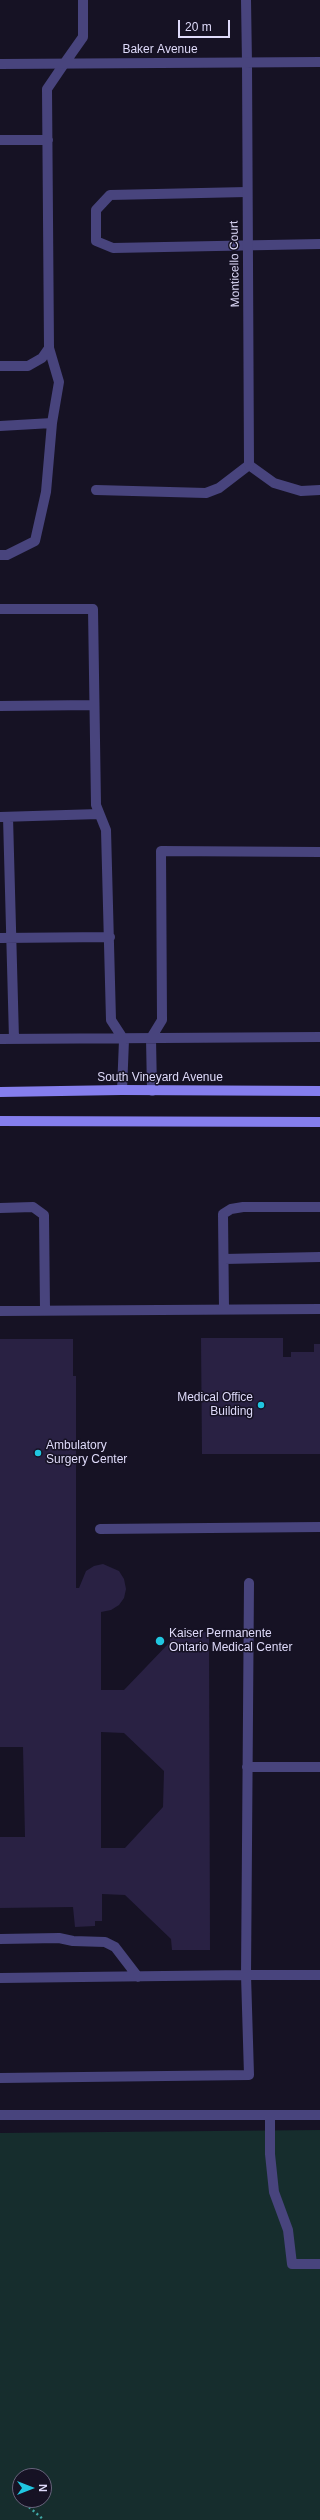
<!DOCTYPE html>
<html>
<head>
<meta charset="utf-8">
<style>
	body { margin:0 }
	#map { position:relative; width:320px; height:2520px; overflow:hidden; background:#161224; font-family:Helvetica,sans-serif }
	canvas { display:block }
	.north { position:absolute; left:12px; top:2468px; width:40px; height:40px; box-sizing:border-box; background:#161224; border:1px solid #66627a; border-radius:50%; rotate:90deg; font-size:11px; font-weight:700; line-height:16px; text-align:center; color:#dfdbfa }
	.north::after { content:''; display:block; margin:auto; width:14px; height:18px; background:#20c6e0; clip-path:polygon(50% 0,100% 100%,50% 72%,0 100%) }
	.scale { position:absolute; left:178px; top:20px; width:52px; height:18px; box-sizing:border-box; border:2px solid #dfdbfa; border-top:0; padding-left:5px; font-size:12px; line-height:14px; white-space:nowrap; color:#dfdbfa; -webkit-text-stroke:3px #161224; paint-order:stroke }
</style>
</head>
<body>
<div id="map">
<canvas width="320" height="2520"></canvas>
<div class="north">N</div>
<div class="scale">20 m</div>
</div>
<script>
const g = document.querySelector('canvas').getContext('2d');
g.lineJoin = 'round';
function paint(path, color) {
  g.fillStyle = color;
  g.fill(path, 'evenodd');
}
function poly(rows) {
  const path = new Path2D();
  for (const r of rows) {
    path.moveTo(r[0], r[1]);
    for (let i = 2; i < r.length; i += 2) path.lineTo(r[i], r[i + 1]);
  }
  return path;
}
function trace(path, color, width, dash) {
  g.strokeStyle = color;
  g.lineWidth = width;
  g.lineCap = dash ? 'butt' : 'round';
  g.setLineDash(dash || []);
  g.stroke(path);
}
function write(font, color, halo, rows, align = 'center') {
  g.font = font + ' Helvetica,sans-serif';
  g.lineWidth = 3;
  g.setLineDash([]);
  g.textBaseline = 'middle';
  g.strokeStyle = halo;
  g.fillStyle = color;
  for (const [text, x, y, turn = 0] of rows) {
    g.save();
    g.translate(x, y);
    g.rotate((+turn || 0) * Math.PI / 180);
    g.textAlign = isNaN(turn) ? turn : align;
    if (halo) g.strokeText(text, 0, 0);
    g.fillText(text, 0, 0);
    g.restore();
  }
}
paint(poly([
	[320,2130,320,2520,0,2520,0,2133],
	[20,2476,44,2476,44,2500,20,2500]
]), '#162d2d');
paint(poly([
	[201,1338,283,1338,283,1357,291,1357,291,1352,314,1352,314,1344,320,1344,320,1454,202,1454],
	[0,1339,73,1339,73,1376,76,1376,76,1588,79,1588,86,1571,94,1566,103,1564,119,1571,124,1579,126,1589,124,1598,119,1605,111,1610,101,1612,101,1690,124,1690,170,1642,170,1633,209,1632,210,1950,172,1950,171,1939,125,1895,102,1894,102,1921,95,1921,95,1926,75,1927,73,1907,0,1908,0,1837,25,1837,23,1747,0,1747],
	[101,1732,124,1733,164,1771,163,1807,125,1848,101,1848]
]), '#292143');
trace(poly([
	[29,2507,44,2520]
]), '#40a8a6', 2.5, [2, 3]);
trace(poly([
	[246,0,247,63],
	[0,140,48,140],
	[247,192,110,195,96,210,96,241,113,248,320,244],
	[0,366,28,366,42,358,49,348],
	[0,426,52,423],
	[96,490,206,493,219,488,249,465,274,483,301,491,320,490],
	[0,555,7,555,35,541,46,492,52,423,59,382,49,348,47,89,64,64],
	[0,609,93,609,96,805,106,830,111,1020,124,1040,122,1090],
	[0,706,94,705],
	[0,817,99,814],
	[8,817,14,1039],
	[0,938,110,937],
	[0,1039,320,1037],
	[152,1091,151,1038,162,1020,161,851,320,852],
	[0,1208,33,1207,44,1215,45,1310],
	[224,1259,320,1257],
	[224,1309,223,1214,231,1209,243,1207,320,1207],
	[0,1311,320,1309],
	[100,1529,320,1527],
	[247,1767,320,1767],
	[0,1939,59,1938,73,1941,105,1942,115,1947,138,1977],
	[0,1978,246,1975,249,1583],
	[0,2078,249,2075,246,1975,320,1975],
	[0,2115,320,2115],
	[270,2115,270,2154,274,2192,288,2230,292,2264,320,2264]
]), '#48447d', 10);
trace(poly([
	[247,63,249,465],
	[0,64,320,62],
	[64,64,83,37,83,0]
]), '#48447d', 10);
trace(poly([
	[0,1092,122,1090,320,1091],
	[0,1121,320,1122]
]), '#857eed', 10);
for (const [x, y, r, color] of [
	[261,1405,4,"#20c6e0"],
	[38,1453,4,"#20c6e0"],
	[160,1641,5,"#20c6e0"]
]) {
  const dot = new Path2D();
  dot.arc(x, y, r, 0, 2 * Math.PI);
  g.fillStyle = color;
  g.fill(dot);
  trace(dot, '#161224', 1.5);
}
write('12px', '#dfdbfa', '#161224', [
	["Baker Avenue",160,50],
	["Monticello Court",235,264,-91],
	["South Vineyard Avenue",160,1078]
]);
write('12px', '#dfdbfa', '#161224', [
	["Medical Office",253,1398,"right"],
	["Building",253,1412,"right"],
	["Ambulatory",46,1446],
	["Surgery Center",46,1460],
	["Kaiser Permanente",169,1634],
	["Ontario Medical Center",169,1648]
], 'left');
</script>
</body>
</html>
